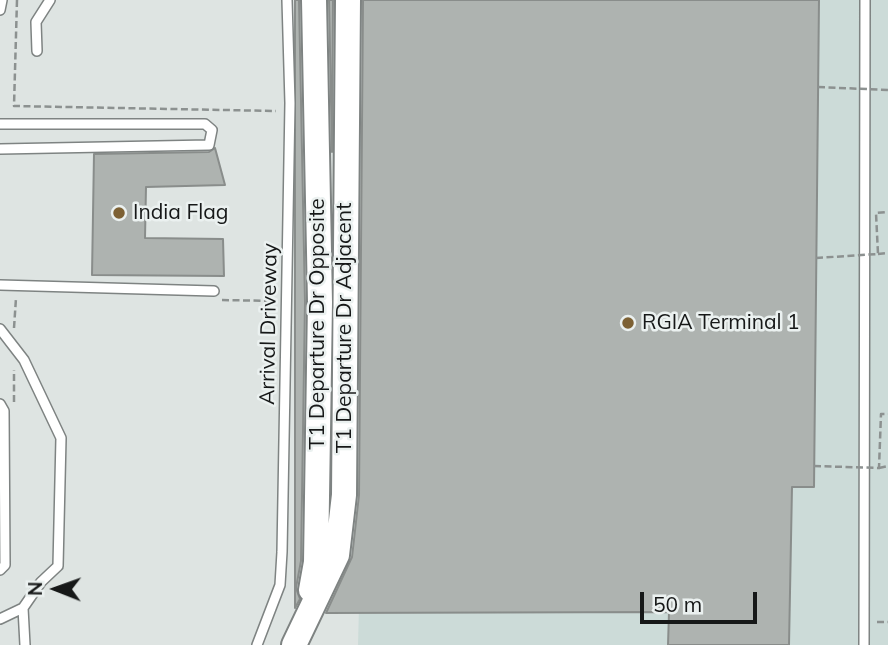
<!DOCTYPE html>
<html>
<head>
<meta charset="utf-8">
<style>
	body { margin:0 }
	#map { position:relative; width:888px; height:645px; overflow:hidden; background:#dee4e2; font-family:Mulish,sans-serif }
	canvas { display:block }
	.north { position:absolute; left:21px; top:554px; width:70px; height:70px; -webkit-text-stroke:5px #ebf1f0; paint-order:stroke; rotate:271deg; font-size:19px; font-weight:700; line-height:28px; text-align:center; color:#161818 }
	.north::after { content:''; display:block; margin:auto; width:24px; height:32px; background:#161818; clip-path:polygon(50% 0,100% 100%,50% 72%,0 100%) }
	.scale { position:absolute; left:640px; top:592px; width:117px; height:32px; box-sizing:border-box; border:4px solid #161818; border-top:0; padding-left:9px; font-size:21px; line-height:24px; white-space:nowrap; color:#161818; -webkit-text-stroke:5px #ebf1f0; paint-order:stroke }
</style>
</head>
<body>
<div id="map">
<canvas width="888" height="645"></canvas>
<div class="north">N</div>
<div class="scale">50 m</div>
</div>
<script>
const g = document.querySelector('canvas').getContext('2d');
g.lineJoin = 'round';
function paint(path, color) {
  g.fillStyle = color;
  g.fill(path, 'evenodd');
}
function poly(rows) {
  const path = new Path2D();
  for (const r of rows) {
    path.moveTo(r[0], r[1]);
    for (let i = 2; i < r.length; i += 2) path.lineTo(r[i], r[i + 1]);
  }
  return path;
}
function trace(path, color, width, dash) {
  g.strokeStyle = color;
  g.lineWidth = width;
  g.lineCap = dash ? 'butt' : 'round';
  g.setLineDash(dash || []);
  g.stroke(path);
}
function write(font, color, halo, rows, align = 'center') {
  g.font = font + ' Mulish,sans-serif';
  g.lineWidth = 5;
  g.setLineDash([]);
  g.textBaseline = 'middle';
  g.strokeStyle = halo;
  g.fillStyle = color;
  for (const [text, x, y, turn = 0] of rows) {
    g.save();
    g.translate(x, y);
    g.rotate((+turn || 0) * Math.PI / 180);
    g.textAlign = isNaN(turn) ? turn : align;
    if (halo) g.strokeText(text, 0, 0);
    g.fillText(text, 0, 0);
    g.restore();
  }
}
paint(poly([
	[366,0,888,0,888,645,358,645,373,57]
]), '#ccdbd8');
const building = poly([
	[295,0,299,0,305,302,301,561,296,588,300,599,295,608,295,0],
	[329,0,333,0,332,152,329,0],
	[363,0,819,0,814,487,792,487,789,645,668,645,669,612,326,613,352,557,359,495,363,0],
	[215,148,225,185,146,187,145,238,223,239,224,276,92,275,94,154,209,152,215,148]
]);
paint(building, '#aeb3b0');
trace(building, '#898d8b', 2);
const lane = poly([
	[0,10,2,0],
	[37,51,36,22,50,0],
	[0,124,205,124,212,130,209,145,0,149],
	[0,285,214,291],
	[0,329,24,360,61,438,58,566,41,582,23,608,25,645],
	[0,404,4,411,5,565,0,570],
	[0,619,23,608],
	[257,645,280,585,282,552,290,103,287,0],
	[864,645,865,0]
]);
const secondary = poly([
	[311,590,316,562,320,302,314,0],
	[294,645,337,555,344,495,348,0]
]);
trace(lane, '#7e8382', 12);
trace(secondary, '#7e8382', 28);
trace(poly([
	[17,0,14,106,276,111],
	[878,254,888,253],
	[222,300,275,301],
	[14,328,16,298],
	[14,402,14,370],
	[879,468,888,466],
	[877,622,888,622]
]), '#8c9190', 2.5, [7, 3.5]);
trace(lane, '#fff', 9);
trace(secondary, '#fff', 24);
trace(poly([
	[818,87,888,90],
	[816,258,878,254,876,213,888,212],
	[814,466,879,468,881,414,888,414]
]), '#8c9190', 2.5, [7, 3.5]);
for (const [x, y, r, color] of [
	[119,213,7,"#7d6134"],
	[628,323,7,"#7d6134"]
]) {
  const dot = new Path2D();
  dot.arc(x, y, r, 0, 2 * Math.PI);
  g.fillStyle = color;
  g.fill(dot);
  trace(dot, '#ebf1f0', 2.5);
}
write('21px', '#161818', '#ebf1f0', [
	["India Flag",133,213],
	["RGIA Terminal 1",642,323]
], 'left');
write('21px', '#161818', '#ebf1f0', [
	["Arrival Driveway",269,324,-89],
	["T1 Departure Dr Opposite",318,324,-90],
	["T1 Departure Dr Adjacent",345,328,-90]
]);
</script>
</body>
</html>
